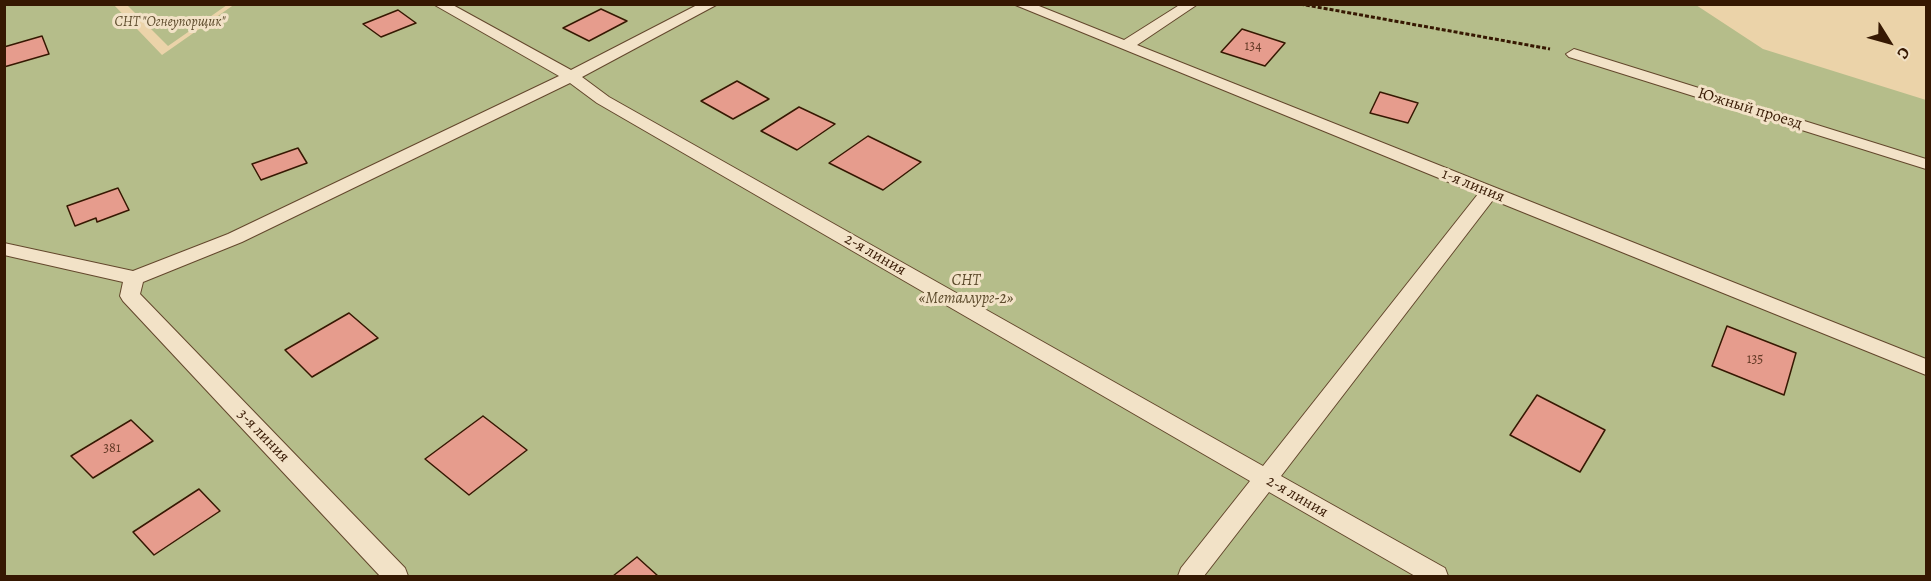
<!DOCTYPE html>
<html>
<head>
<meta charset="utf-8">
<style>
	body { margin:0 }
	#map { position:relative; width:1931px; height:581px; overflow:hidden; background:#ebd3a9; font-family:Alegreya,serif }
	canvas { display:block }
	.frame { position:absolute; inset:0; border:6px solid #361802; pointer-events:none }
	.north { position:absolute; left:1859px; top:12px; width:60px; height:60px; -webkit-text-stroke:4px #f2e2c7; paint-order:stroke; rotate:127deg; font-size:16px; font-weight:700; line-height:24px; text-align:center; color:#361802 }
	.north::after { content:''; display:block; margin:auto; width:21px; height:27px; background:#361802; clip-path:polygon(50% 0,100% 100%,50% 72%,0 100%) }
</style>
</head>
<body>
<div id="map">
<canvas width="1931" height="581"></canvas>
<div class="frame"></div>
<div class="north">С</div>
</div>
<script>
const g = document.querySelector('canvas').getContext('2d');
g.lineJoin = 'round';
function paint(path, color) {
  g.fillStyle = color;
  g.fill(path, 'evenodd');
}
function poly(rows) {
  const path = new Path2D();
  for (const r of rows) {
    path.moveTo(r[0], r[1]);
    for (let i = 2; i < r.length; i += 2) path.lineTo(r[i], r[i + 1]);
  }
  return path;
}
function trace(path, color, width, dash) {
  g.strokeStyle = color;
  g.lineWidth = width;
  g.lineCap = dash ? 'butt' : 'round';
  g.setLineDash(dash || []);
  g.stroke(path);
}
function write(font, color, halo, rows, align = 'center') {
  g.font = font + ' Alegreya,serif';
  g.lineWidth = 6;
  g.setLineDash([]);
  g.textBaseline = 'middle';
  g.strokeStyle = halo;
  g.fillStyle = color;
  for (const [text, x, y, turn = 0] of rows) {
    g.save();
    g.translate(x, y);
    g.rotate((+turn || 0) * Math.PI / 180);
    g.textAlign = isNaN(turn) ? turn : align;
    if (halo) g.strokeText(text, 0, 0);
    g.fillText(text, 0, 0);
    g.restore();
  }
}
paint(poly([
	[235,4,1696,5,1763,49,1926,100,1926,576,5,576,4,5,114,5,162,55],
	[127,5,227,5,168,46]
]), '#b5bd8a');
const building = poly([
	[601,9,627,21,589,41,563,28,601,9],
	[398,10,416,23,381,37,363,24,398,10],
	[1242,29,1285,43,1265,66,1221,52,1242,29],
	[42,36,49,54,4,67,4,47,42,36],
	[737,81,769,99,733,119,701,101,737,81],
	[1380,92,1418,103,1408,123,1370,113,1380,92],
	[799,107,835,124,797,150,761,131,799,107],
	[868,136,921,162,883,190,829,163,868,136],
	[298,148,307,163,261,180,252,164,298,148],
	[118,188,129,210,97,222,96,218,75,226,67,206,118,188],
	[349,313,378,338,312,377,285,350,349,313],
	[1727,326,1796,353,1784,395,1712,366,1727,326],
	[1537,395,1605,430,1580,472,1510,435,1537,395],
	[483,416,527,450,469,495,425,459,483,416],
	[131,420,153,441,93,478,71,456,131,420],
	[199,489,220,511,154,555,133,532,199,489],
	[637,557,658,576,613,576,637,557]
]);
paint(building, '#e69c8d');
trace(building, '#361802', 1.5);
const lane = poly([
	[433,4,451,4,571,70,699,4,718,4,582,77,609,97,1263,466,1478,194,1013,4,1034,4,1124,40,1181,4,1198,4,1137,45,1926,359,1926,375,1493,200,1281,476,1445,568,1448,576,1415,576,1269,492,1204,576,1178,576,1181,568,1250,481,597,103,570,83,242,242,143,282,140,294,405,568,408,576,380,576,123,301,120,296,123,282,4,255,4,243,133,271,228,234,559,76,433,4],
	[1574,49,1926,159,1926,169,1569,57,1566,54,1574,49]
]);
trace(lane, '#63472c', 2);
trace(poly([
	[1300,4,1550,49]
]), '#361802', 3, [4, 2]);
paint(lane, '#f2e2c7');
write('italic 14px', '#5c4a2b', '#f2e2c7', [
	["СНТ \"Огнеупорщик\"",170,23]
]);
write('14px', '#623925', null, [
	["134",1253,47],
	["135",1755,360],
	["381",112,449]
]);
write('16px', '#361802', '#f2e2c7', [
	["Южный проезд",1750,109,17],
	["1-я линия",1473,186,22],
	["2-я линия",875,255,30],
	["3-я линия",263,436,46],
	["2-я линия",1297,497,30]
]);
write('italic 16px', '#5c4a2b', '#f2e2c7', [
	["СНТ",966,281],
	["«Металлург-2»",966,299]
]);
</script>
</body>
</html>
